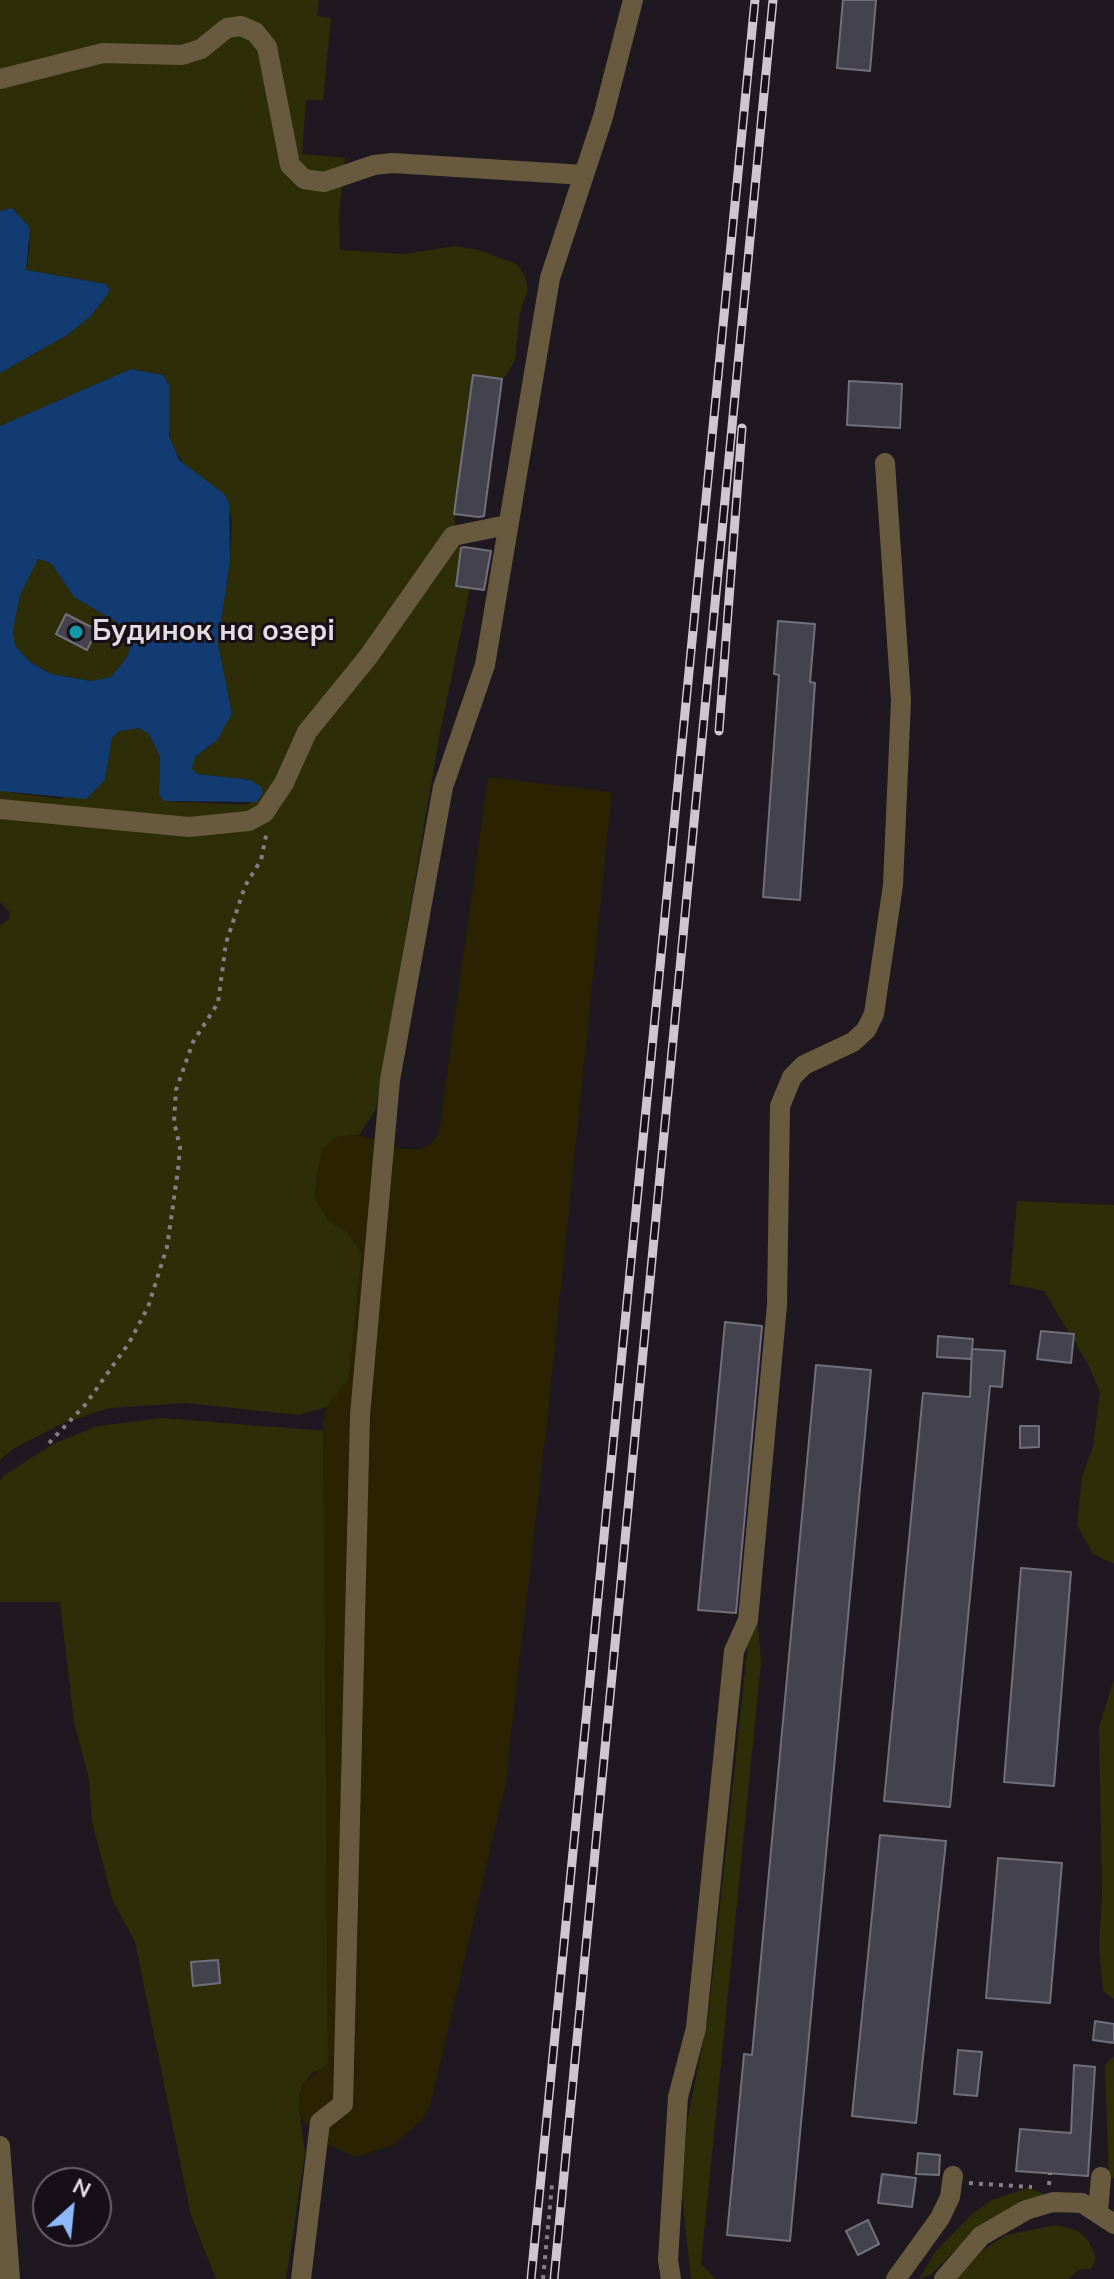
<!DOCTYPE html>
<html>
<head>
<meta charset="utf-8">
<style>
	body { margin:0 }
	#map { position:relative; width:1114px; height:2279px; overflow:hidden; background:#1f1820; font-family:Mulish,sans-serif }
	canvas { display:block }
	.north { position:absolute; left:32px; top:2167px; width:80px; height:80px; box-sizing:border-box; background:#160f17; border:2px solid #676168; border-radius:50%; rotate:27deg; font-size:22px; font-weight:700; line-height:32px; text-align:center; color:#e1dde2 }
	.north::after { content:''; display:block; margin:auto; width:28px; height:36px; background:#8db9fc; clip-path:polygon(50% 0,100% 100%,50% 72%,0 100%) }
</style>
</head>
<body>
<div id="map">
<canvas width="1114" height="2279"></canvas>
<div class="north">N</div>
</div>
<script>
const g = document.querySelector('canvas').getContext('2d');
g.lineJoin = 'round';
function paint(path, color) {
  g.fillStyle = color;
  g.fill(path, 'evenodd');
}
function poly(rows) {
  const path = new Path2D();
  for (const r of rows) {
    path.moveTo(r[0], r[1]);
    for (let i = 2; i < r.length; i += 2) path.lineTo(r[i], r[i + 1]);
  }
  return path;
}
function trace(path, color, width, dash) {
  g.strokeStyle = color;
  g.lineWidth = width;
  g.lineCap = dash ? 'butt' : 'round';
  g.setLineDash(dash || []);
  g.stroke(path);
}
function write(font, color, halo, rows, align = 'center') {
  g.font = font + ' Mulish,sans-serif';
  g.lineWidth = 6;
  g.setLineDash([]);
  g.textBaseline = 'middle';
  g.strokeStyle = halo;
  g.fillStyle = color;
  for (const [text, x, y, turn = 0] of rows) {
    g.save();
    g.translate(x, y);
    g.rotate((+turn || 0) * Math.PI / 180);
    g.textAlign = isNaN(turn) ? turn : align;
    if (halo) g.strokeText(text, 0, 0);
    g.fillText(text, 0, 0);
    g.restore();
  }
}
paint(poly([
	[0,0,319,0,317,16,331,18,323,100,306,100,302,154,345,158,339,215,340,250,404,254,455,246,479,250,516,264,524,274,528,289,520,312,515,360,507,374,502,379,473,376,453,536,461,547,456,586,470,588,440,732,376,1109,359,1135,337,1137,317,1173,315,1196,329,1221,347,1232,362,1253,349,1379,327,1407,299,1415,185,1403,109,1408,63,1423,13,1449,0,1460,0,926,9,919,10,912,0,902,0,791,60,799,105,780,112,738,119,731,139,728,149,734,160,757,159,795,164,801,247,805,263,793,251,780,197,774,192,770,194,757,209,747,232,714,218,644,230,560,232,520,224,494,187,468,172,447,167,419,169,385,163,375,131,369,0,426,0,373,67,335,90,317,110,291,106,284,26,270,30,245,17,212,12,208,0,211],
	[38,559,51,563,74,597,120,624,131,636,128,656,111,677,91,681,51,674,30,662,15,646,13,630,20,595,28,573],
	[1017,1201,1114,1205,1114,1564,1093,1554,1077,1525,1082,1477,1093,1447,1100,1392,1088,1364,1044,1291,1010,1284],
	[162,1418,326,1431,328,2065,311,2074,301,2087,299,2108,305,2153,286,2279,216,2279,191,2215,135,1942,113,1901,92,1822,89,1779,74,1722,60,1602,0,1602,0,1481,3,1476,55,1443,98,1426],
	[751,1615,757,1616,761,1662,701,2264,716,2279,691,2279,682,2194,687,2122,708,2018],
	[1114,1679,1114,1999,1103,1991,1099,1946,1102,1894,1099,1728],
	[1114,2056,1114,2178,1109,2178,1105,2065],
	[1028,2188,1044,2194,983,2223,930,2275,919,2279,936,2251,972,2214,992,2200],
	[1056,2225,1078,2231,1088,2240,1096,2257,1092,2268,1079,2270,1068,2279,955,2279,977,2254,1006,2235]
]), '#2d2e07');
paint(poly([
	[488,777,612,792,547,1423,505,1787,430,2107,421,2121,393,2145,356,2157,322,2143,301,2117,299,2108,299,2094,306,2080,328,2064,323,1423,327,1407,349,1378,362,1253,347,1232,329,1221,314,1196,322,1149,337,1137,359,1135,402,1149,419,1149,431,1144,439,1132]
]), '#2a2201');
paint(poly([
	[12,208,30,228,26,270,106,284,110,291,90,317,67,335,0,373,0,211],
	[131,369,163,375,169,385,169,436,179,460,224,494,229,503,230,560,218,644,232,714,217,740,195,757,192,769,197,774,251,780,261,787,263,793,257,802,164,801,159,795,160,757,149,734,139,728,119,731,112,738,105,780,86,799,0,791,0,426],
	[38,559,51,563,74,597,120,624,131,636,128,656,111,677,91,681,51,674,30,662,15,646,13,630,20,595]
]), '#123c71');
const building = poly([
	[843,0,876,0,870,71,837,68,843,0],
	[473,375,502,379,484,516,479,517,454,514,473,375],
	[849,381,902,384,900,428,847,425,849,381],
	[464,547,491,551,484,590,456,586,461,548,464,547],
	[66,614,97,630,87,650,56,634,66,614],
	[778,621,815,624,810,682,815,683,800,900,763,897,779,675,774,674,778,621],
	[725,1322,762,1326,736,1613,698,1610,725,1322],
	[1041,1331,1074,1334,1071,1363,1037,1359,1041,1331],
	[938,1336,973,1339,971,1359,937,1357,938,1336],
	[972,1349,1005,1351,1002,1387,990,1386,950,1807,884,1801,923,1393,970,1397,972,1349],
	[816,1365,871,1370,790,2241,727,2235,744,2054,752,2055,816,1365],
	[1020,1426,1039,1426,1039,1447,1020,1448,1020,1426],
	[1021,1568,1071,1572,1054,1786,1004,1782,1021,1568],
	[880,1835,946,1841,916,2123,852,2116,880,1835],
	[998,1858,1062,1863,1050,2003,986,1998,998,1858],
	[218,1960,220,1983,193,1986,191,1962,218,1960],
	[1095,2021,1114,2024,1114,2043,1093,2040,1095,2021],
	[958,2050,982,2052,977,2096,954,2094,958,2050],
	[1074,2065,1095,2067,1088,2176,1016,2171,1020,2129,1071,2133,1074,2065],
	[918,2153,940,2155,939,2175,916,2174,918,2153],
	[882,2174,916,2178,912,2207,878,2203,882,2174],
	[868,2220,879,2244,858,2255,846,2231,868,2220]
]);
paint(building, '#44424c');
trace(building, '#716f7b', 2);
trace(poly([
	[49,1443,85,1405,129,1343,148,1307,167,1247,178,1170,180,1147,174,1122,176,1090,193,1042,218,1003,226,943,245,886,261,860,267,831],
	[969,2183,1032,2187],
	[1049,2185,1050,2173],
	[543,2279,552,2185]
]), '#847e85', 4, [4, 6]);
trace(poly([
	[0,79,103,53,182,55,201,49,227,28,241,26,255,32,267,47,290,165,304,179,324,182,374,165,392,163,584,175],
	[0,809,189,827,249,821,264,813,284,783,307,732,368,657,453,536,507,525],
	[0,2146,10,2279],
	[1098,2211,1101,2177],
	[301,2279,320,2122,343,2104,360,1415,390,1080,443,787,485,665,550,278,603,117,633,0],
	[671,2279,668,2260,678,2097,696,2028,734,1651,748,1620,777,1305,780,1106,792,1077,804,1065,853,1042,866,1030,874,1014,893,885,901,700,885,463],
	[896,2279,940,2218,950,2197,953,2176],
	[944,2279,981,2236,1026,2210,1053,2202,1082,2203,1114,2224]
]), '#685a3e', 20);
const rail = poly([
	[719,731,742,428],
	[531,2279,755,0],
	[554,2279,773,0]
]);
trace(rail, '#cbc7cc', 9);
trace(rail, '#160f17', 6, [18]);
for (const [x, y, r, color] of [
	[76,632,8,"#0f9aa8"]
]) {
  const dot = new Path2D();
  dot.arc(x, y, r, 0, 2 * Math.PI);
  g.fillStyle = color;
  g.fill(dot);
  trace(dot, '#160f17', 3);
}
write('bold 28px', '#e1dde2', '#160f17', [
	["Будинок на озері",92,632]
], 'left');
</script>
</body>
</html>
